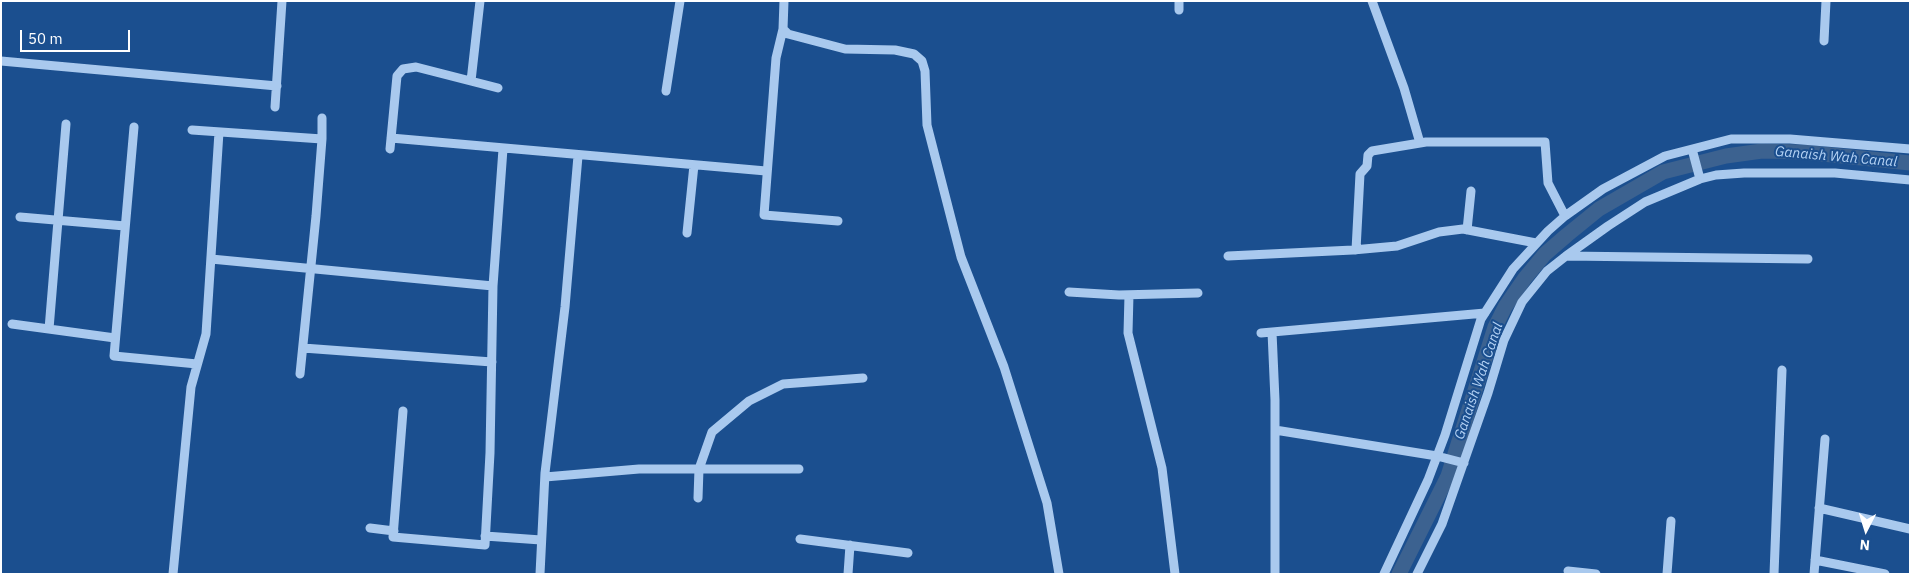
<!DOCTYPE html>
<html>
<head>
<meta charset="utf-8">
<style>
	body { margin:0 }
	#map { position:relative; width:1911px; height:575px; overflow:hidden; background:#1b4f8f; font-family:"IBM Plex Sans",sans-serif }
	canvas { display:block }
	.frame { position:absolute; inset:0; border:2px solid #fff; pointer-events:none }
	.north { position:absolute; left:1841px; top:505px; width:50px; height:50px; -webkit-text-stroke:4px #1b4f8f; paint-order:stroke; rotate:185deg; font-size:14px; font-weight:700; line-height:20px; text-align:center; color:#fff }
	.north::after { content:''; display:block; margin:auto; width:18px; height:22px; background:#fff; clip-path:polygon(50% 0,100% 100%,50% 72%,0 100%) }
	.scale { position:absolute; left:20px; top:30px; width:110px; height:22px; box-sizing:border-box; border:2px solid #fff; border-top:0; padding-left:6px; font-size:15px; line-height:18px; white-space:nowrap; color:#fff; -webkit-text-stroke:4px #1b4f8f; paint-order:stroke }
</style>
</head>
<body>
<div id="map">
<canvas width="1911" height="575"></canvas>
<div class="frame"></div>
<div class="north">N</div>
<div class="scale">50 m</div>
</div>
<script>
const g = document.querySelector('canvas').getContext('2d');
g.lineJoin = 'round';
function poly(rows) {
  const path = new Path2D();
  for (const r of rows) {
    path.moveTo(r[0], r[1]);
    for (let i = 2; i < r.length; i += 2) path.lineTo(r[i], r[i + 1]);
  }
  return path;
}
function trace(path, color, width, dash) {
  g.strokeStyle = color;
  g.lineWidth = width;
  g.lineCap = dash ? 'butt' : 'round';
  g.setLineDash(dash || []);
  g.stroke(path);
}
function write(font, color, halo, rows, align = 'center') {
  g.font = font + ' "IBM Plex Sans",sans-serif';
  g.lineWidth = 4;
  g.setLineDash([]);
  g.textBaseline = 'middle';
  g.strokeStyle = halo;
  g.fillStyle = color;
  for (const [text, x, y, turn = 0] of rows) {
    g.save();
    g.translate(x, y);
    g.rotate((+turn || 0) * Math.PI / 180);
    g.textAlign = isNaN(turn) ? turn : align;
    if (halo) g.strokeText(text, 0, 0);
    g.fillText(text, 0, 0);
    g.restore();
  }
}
trace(poly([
	[1399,574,1448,476,1495,327,1505,307,1525,278,1545,254,1567,235,1599,209,1663,172,1726,156,1762,151,1803,152,1910,163]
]), '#3c6290', 15);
trace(poly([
	[784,1,783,29,776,58,764,215,838,221],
	[1179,1,1179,10],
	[1372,1,1404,88,1420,143],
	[783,29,788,34,845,49,895,50,914,54,922,61,925,71,927,125,961,257,1004,367,1047,503,1059,574],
	[1824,41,1826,1],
	[1,61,277,86],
	[471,81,480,1],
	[666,91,680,1],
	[275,107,282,1],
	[134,127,114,356,197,364],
	[192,130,322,139],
	[391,138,766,171],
	[390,149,397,76,403,69,416,67,498,88],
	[1692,149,1700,179],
	[20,217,125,226],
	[1467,230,1471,191],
	[687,233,694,165],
	[1356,250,1360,174,1367,166,1368,155,1372,151,1426,142,1545,142,1548,183,1565,216],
	[1228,256,1353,250,1397,246,1439,232,1463,229,1536,243],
	[1566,256,1808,259],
	[211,259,493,286],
	[1069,292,1119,295,1198,293],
	[1129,295,1128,333,1162,468,1175,574],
	[12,324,115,338],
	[49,329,66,124],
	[1272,332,1275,400,1275,574],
	[1261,333,1485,313],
	[303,348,492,362],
	[300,374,316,216,322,139,322,118],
	[403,411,393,537,485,545,490,453,493,286,503,149],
	[1275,430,1437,456,1464,463],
	[545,477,639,469,799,469],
	[698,498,699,469,712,432,749,401,783,384,863,378],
	[1819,508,1910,529],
	[370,528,394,531],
	[485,536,541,540],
	[800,539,908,553],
	[1815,560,1885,574],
	[1568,571,1596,574],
	[173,574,191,387,206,334,219,132],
	[540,574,545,473,565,307,578,156],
	[848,574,850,545],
	[1384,574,1428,480,1445,435,1481,319,1513,269,1548,231,1565,216,1603,189,1665,156,1731,139,1790,139,1910,149],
	[1417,574,1442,524,1488,393,1504,340,1522,302,1547,271,1566,256,1608,226,1645,202,1700,179,1716,175,1744,173,1835,173,1910,180],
	[1667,574,1671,521],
	[1774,574,1782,370],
	[1814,574,1825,439]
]), '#a9c9ee', 9);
write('italic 14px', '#b5d3f5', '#1b4f8f', [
	["Ganaish Wah Canal",1836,157,5],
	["Ganaish Wah Canal",1479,381,-71]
]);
</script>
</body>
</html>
